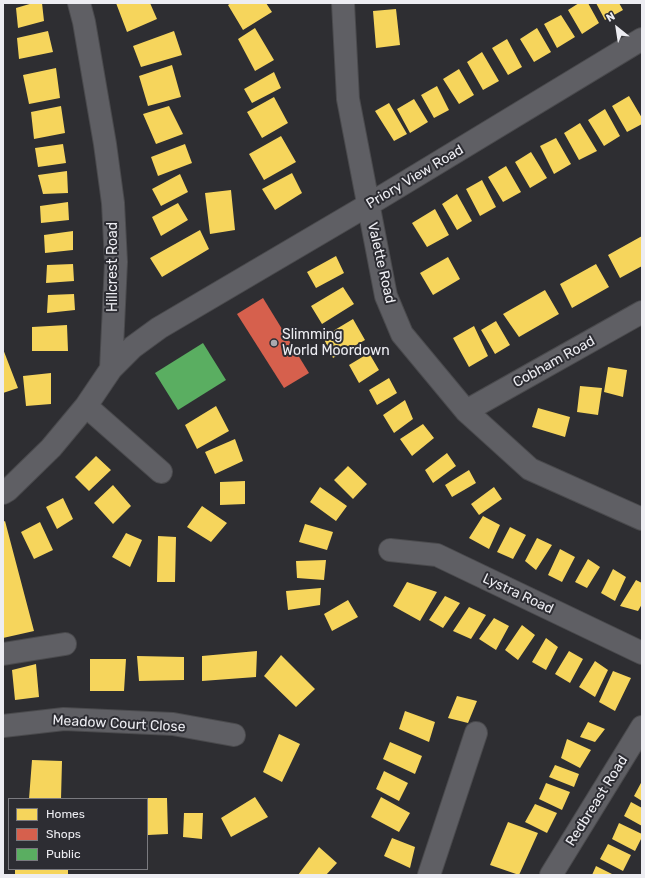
<!DOCTYPE html>
<html>
<head>
<meta charset="utf-8">
<style>
	body { margin:0 }
	#map { position:relative; width:645px; height:878px; overflow:hidden; background:#2e2e32; font-family:Rubik,sans-serif }
	canvas { display:block }
	.frame { position:absolute; inset:0; border:4px solid #ededf2; pointer-events:none }
	.legend { position:absolute; left:8px; top:798px; width:140px; height:72px; box-sizing:border-box; background:#2d2d33; border:1px solid #7a7a7f; margin:0; padding:5px 7px; list-style:none; font-size:12px; color:#ededf2 }
	.legend li { display:flex; align-items:center; gap:8px; height:20px }
	.legend b { width:20px; border:1px solid #7a7a7f }
	.north { position:absolute; left:597px; top:8px; width:40px; height:40px; -webkit-text-stroke:3px #2d2d33; paint-order:stroke; rotate:330deg; font-size:11px; font-weight:700; line-height:16px; text-align:center; color:#ededf2 }
	.north::after { content:''; display:block; margin:auto; width:14px; height:18px; background:#ededf2; clip-path:polygon(50% 0,100% 100%,50% 72%,0 100%) }
</style>
</head>
<body>
<div id="map">
<canvas width="645" height="878"></canvas>
<div class="frame"></div>
<ul class="legend">
<li><b style="height:11px;background:#f6d55c"></b>Homes</li>
<li><b style="height:11px;background:#d6604d"></b>Shops</li>
<li><b style="height:11px;background:#5aae61"></b>Public</li>
</ul>
<div class="north">N</div>
</div>
<script>
const g = document.querySelector('canvas').getContext('2d');
g.lineJoin = 'round';
function paint(path, color) {
  g.fillStyle = color;
  g.fill(path, 'evenodd');
}
function poly(rows) {
  const path = new Path2D();
  for (const r of rows) {
    path.moveTo(r[0], r[1]);
    for (let i = 2; i < r.length; i += 2) path.lineTo(r[i], r[i + 1]);
  }
  return path;
}
function trace(path, color, width, dash) {
  g.strokeStyle = color;
  g.lineWidth = width;
  g.lineCap = dash ? 'butt' : 'round';
  g.setLineDash(dash || []);
  g.stroke(path);
}
function write(font, color, halo, rows, align = 'center') {
  g.font = font + ' Rubik,sans-serif';
  g.lineWidth = 4;
  g.setLineDash([]);
  g.textBaseline = 'middle';
  g.strokeStyle = halo;
  g.fillStyle = color;
  for (const [text, x, y, turn = 0] of rows) {
    g.save();
    g.translate(x, y);
    g.rotate((+turn || 0) * Math.PI / 180);
    g.textAlign = isNaN(turn) ? turn : align;
    if (halo) g.strokeText(text, 0, 0);
    g.fillText(text, 0, 0);
    g.restore();
  }
}
paint(poly([
	[33,3,42,3,44,21,18,28,16,8],
	[116,3,150,3,157,19,127,32],
	[231,3,266,3,272,12,243,30,228,5],
	[579,3,588,3,599,23,582,34,568,10],
	[596,3,619,3,623,10,605,20],
	[396,9,400,45,376,48,373,11],
	[561,15,575,37,557,48,544,24],
	[255,28,274,60,255,71,238,39],
	[537,28,551,52,534,62,520,39],
	[48,31,53,52,19,59,17,38],
	[174,31,182,55,141,67,133,46],
	[507,39,522,67,508,75,492,48],
	[482,52,499,81,483,90,467,62],
	[172,65,181,97,148,106,139,76],
	[56,68,60,98,29,104,23,75],
	[459,69,474,95,459,104,443,79],
	[274,72,281,88,252,103,244,89],
	[437,86,449,110,434,118,421,95],
	[629,96,642,118,642,124,627,132,612,106],
	[274,97,288,123,262,138,247,112],
	[414,99,428,122,410,133,397,109],
	[389,103,407,134,394,141,375,111],
	[61,106,65,133,34,139,31,112],
	[169,106,183,134,156,144,143,114],
	[605,109,620,136,604,146,588,120],
	[580,123,597,151,579,160,564,133],
	[281,136,296,162,264,180,249,154],
	[556,138,571,164,554,174,540,146],
	[63,144,66,163,38,167,35,148],
	[185,144,192,163,158,176,151,157],
	[531,152,547,178,530,188,515,162],
	[506,166,521,192,503,202,488,177],
	[67,171,68,193,43,194,38,175],
	[292,173,302,193,275,210,262,189],
	[180,174,188,192,161,206,152,189],
	[482,180,496,207,480,216,466,189],
	[231,190,235,230,210,234,205,193],
	[457,194,472,221,457,230,442,204],
	[68,202,69,220,41,223,40,206],
	[178,203,188,220,161,236,152,217],
	[435,209,449,235,427,247,412,223],
	[200,230,209,249,162,277,150,258],
	[73,231,73,250,45,253,44,235],
	[642,236,642,266,620,278,608,255],
	[336,256,344,273,316,288,307,272],
	[448,257,460,279,433,295,420,273],
	[73,264,74,281,46,283,47,265],
	[596,264,609,287,572,308,560,284],
	[343,287,354,304,322,324,311,306],
	[545,290,559,314,519,337,503,314],
	[74,294,75,310,47,313,48,295],
	[353,319,365,340,333,358,323,337],
	[496,321,510,345,495,354,481,330],
	[67,325,68,351,32,351,32,327],
	[474,326,488,356,469,367,453,338],
	[3,349,18,388,3,393],
	[369,353,379,370,359,383,349,365],
	[608,367,627,370,623,397,604,392],
	[51,373,51,404,26,406,23,376],
	[389,378,397,393,377,405,369,390],
	[580,386,602,388,598,415,577,412],
	[405,400,413,419,394,433,383,415],
	[216,406,229,431,197,449,185,425],
	[538,408,570,417,565,437,532,427],
	[423,424,434,438,412,456,400,439],
	[235,439,243,461,215,474,205,452],
	[447,453,456,466,433,483,425,470],
	[96,456,111,470,89,491,75,477],
	[348,466,367,484,353,499,334,480],
	[469,470,476,483,452,497,445,485],
	[245,481,245,504,220,505,220,482],
	[113,485,131,506,113,524,94,503],
	[320,487,347,506,336,521,310,502],
	[494,487,502,499,479,515,471,504],
	[63,498,73,519,57,529,46,507],
	[202,506,227,523,211,542,187,527],
	[483,516,500,525,489,549,469,538],
	[5,521,34,631,3,638,3,522],
	[40,522,53,550,34,559,21,532],
	[305,524,333,532,327,550,299,542],
	[510,527,526,535,513,559,497,552],
	[126,533,142,540,130,567,112,557],
	[158,536,176,537,175,582,157,582],
	[537,538,552,545,536,570,525,561],
	[560,549,575,557,562,582,548,575],
	[588,559,600,567,587,588,575,582],
	[326,560,324,580,297,578,296,561],
	[613,569,626,577,615,601,601,593],
	[636,580,642,583,642,604,638,611,620,606],
	[407,582,437,592,420,621,393,606],
	[321,588,320,605,288,610,286,591],
	[445,596,460,603,443,628,429,620],
	[348,600,358,617,332,631,324,614],
	[469,607,486,615,471,639,453,631],
	[494,618,509,626,496,650,479,639],
	[522,625,535,635,518,660,505,650],
	[546,638,558,647,546,670,532,662],
	[257,651,256,677,202,681,202,656],
	[569,651,583,659,570,683,555,674],
	[281,655,315,689,296,707,264,676],
	[137,656,184,657,184,680,139,681],
	[90,659,126,659,124,691,90,691],
	[595,661,608,670,595,697,579,687],
	[36,664,39,697,15,700,12,670],
	[613,671,631,678,615,711,599,702],
	[457,696,477,701,468,723,448,718],
	[405,711,435,722,429,742,399,729],
	[588,722,605,729,595,742,580,737],
	[279,734,300,744,282,782,263,772],
	[567,739,591,750,580,768,561,758],
	[390,742,422,756,415,774,383,759],
	[32,760,62,761,61,799,29,799],
	[555,765,579,774,574,787,549,777],
	[384,771,408,783,399,801,376,789],
	[642,781,642,801,634,796],
	[546,783,570,792,562,810,539,799],
	[255,797,268,817,231,837,221,818],
	[381,797,410,813,399,832,371,817],
	[147,798,167,798,168,834,148,835],
	[631,802,642,808,642,826,624,816],
	[535,804,557,813,547,833,525,822],
	[184,813,203,813,202,839,183,837],
	[508,822,538,833,519,875,490,865],
	[619,823,642,834,642,837,635,851,612,839],
	[392,838,415,847,410,868,384,856],
	[608,844,631,855,623,871,600,859],
	[319,847,337,863,326,875,298,875],
	[596,866,614,875,592,875],
	[15,869,68,869,68,875,15,875]
]), '#f6d55c');
paint(poly([
	[263,298,309,373,284,388,237,314]
]), '#d6604d');
paint(poly([
	[203,343,226,380,178,410,155,373]
]), '#5aae61');
const minor = poly([
	[343,3,348,99,386,296,402,334,466,411,530,469,642,519],
	[111,369,133,347,159,328,368,205,642,39],
	[86,406,161,472],
	[466,411,642,312],
	[3,493,8,490,51,448,86,406,111,369,116,262,113,203,105,144,84,22,79,3],
	[390,550,437,555,642,653],
	[3,654,65,644],
	[3,726,64,719,173,724,234,735],
	[429,875,476,733],
	[551,875,642,727]
]);
trace(minor, '#4a4a4d', 24);
trace(minor, '#5f5f64', 22);
for (const [x, y, r, color] of [
	[274,343,4,"#aaaaaf"]
]) {
  const dot = new Path2D();
  dot.arc(x, y, r, 0, 2 * Math.PI);
  g.fillStyle = color;
  g.fill(dot);
  trace(dot, '#2d2d33', 1.5);
}
write('14px', '#ededf2', '#2d2d33', [
	["Priory View Road",415,177,-31],
	["Valette Road",381,263,77],
	["Hillcrest Road",113,267,-90],
	["Cobham Road",554,362,-29],
	["Lystra Road",518,594,25],
	["Meadow Court Close",119,724,3],
	["Redbreast Road",597,801,-58]
]);
write('14px', '#ededf2', '#2d2d33', [
	["Slimming",282,335],
	["World Moordown",282,351]
], 'left');
</script>
</body>
</html>
